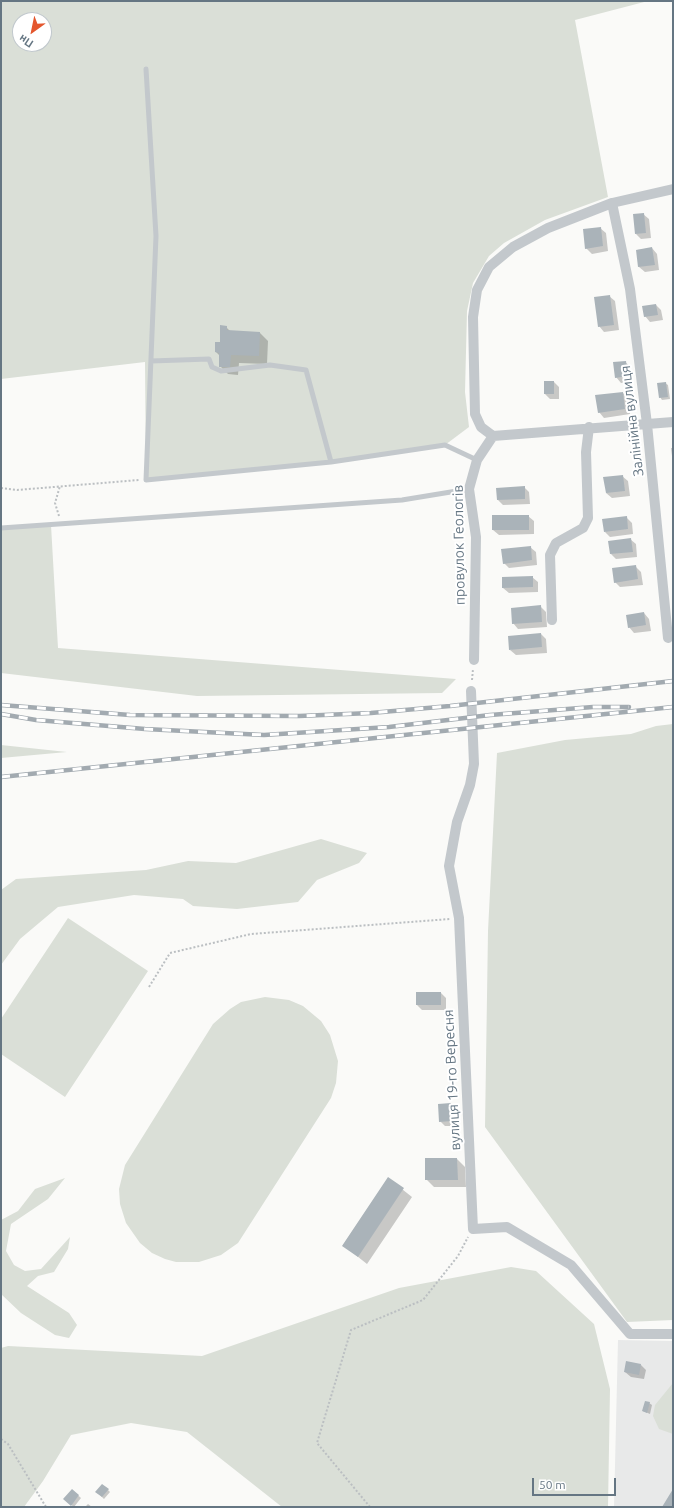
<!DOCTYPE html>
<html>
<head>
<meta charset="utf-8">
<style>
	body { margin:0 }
	#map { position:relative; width:674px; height:1508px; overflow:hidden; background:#fafaf8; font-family:Ubuntu,sans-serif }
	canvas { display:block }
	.frame { position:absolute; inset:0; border:2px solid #657683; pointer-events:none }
	.north { position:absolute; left:12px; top:12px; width:40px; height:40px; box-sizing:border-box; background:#fff; border:1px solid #c1c8cd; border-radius:50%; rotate:213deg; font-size:11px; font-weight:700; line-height:16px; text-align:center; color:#657683 }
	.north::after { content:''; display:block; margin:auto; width:14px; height:18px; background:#e4572e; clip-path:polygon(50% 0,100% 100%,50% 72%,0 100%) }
	.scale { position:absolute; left:532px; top:1478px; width:84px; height:18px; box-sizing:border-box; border:2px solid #657683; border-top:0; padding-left:5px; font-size:12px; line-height:14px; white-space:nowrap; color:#657683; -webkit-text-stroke:3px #fff; paint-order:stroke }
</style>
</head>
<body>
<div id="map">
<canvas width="674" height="1508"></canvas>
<div class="frame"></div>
<div class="north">Пн</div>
<div class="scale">50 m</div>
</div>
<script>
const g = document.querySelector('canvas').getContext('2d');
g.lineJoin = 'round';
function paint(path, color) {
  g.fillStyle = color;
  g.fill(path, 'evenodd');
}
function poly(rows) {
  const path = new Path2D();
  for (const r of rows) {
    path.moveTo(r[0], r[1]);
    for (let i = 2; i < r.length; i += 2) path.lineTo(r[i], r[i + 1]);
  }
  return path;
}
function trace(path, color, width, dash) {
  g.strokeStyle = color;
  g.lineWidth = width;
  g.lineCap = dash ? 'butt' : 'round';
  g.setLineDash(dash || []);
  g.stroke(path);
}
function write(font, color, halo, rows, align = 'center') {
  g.font = font + ' Ubuntu,sans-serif';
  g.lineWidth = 4;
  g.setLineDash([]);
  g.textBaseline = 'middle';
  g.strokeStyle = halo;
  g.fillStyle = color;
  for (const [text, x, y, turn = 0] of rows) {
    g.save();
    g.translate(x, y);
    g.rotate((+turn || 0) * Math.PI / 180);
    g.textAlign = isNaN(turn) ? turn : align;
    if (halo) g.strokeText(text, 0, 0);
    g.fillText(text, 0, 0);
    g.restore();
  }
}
paint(poly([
	[618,1340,673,1341,673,1507,614,1507]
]), '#e8e9e9');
paint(poly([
	[1,1,648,1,575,20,608,197,545,220,504,243,489,256,473,283,467,311,465,392,469,427,445,445,331,462,146,480,145,362,1,379],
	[20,20,44,20,44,44,20,44],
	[51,525,58,648,456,679,442,693,197,696,1,673,1,528],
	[673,724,673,1320,627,1322,485,1127,488,931,497,753,565,740,631,734,656,726],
	[1,745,67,752,1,758],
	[321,839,367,853,359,863,317,880,298,902,237,909,193,906,183,899,134,895,58,907,20,939,1,965,1,890,16,879,146,870,188,861,236,863],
	[68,918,148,971,65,1097,1,1054,1,1019],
	[265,997,289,1000,303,1006,321,1021,330,1035,338,1061,336,1083,331,1098,238,1243,221,1255,199,1262,176,1262,165,1259,152,1253,140,1243,126,1223,120,1204,119,1189,125,1165,213,1024,230,1009,241,1002],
	[65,1178,48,1199,11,1224,6,1251,14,1265,25,1271,41,1269,70,1237,68,1249,54,1272,38,1276,27,1286,69,1313,77,1325,69,1338,55,1335,21,1313,1,1294,1,1220,18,1211,35,1189],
	[511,1267,536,1271,594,1324,610,1389,608,1507,282,1507,187,1432,131,1423,71,1435,43,1481,24,1507,1,1507,1,1348,8,1346,202,1356,399,1288],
	[673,1383,673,1434,659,1429,653,1416,655,1405]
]), '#dadfd7');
paint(poly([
	[643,214,649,219,651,238,641,239,636,234],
	[600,228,606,233,608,251,592,254,586,248],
	[652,248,657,254,659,270,645,272,639,267,637,250],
	[609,296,615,301,619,330,604,332,599,326],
	[656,305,661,310,663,320,650,322,645,316],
	[226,327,231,332,260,333,268,341,267,364,239,363,238,375,228,374,220,366,220,356,216,352],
	[625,362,631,367,632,381,621,383,616,377],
	[554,382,559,387,559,399,550,399,545,394],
	[665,383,668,385,670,399,662,400,660,397],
	[623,393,628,398,630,414,604,418,599,412],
	[671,448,673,448,673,464],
	[622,476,628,481,630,496,612,498,606,493],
	[524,487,529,492,530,504,503,505,498,500],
	[528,516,534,521,534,534,499,535,493,530],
	[626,517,632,523,633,534,610,537,605,532],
	[630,539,636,544,637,557,616,559,611,554,609,542],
	[530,547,536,552,537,565,509,568,504,563],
	[635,566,641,572,643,585,620,587,615,582],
	[532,577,538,582,538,592,509,593,503,588,503,578],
	[540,606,546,612,547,627,518,629,513,623],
	[644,613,649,619,651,631,634,633,629,627],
	[541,634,546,639,547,653,516,655,510,650],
	[441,993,446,998,446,1010,422,1010,417,1005],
	[450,1104,456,1110,456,1126,445,1126,440,1121],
	[426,1159,457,1159,465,1167,466,1187,434,1187,426,1179],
	[388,1178,412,1197,367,1264,343,1245],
	[641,1365,646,1370,644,1379,631,1377,625,1372],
	[649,1403,652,1405,650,1414,643,1411],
	[72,1490,81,1498,74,1507,67,1502],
	[108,1490,110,1492,104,1499,97,1492],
	[88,1504,92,1507,85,1507]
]), '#0003');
paint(poly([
	[644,213,646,233,635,234,633,214],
	[601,227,603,246,585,249,583,229],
	[652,247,655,265,638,267,636,250],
	[610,295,614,325,598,327,594,297],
	[656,304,658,315,644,317,642,306],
	[220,325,227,326,227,330,260,332,259,356,231,355,230,367,219,367,219,353,215,352,215,342,220,342],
	[626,361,628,376,615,378,613,362],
	[544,381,554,381,554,394,544,394],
	[666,382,668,397,659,398,657,383],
	[623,392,625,409,598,413,595,395],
	[623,475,625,491,606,493,603,477],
	[525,486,525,499,497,500,496,488],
	[492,515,529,515,529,530,492,530],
	[627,516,628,529,604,532,602,519],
	[631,538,633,552,610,554,608,541],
	[531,546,532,560,503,564,501,549],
	[636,565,638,579,614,583,612,568],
	[533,576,533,587,502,588,502,577],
	[541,605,542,622,512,624,511,608],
	[644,612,646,625,628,628,626,615],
	[541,633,542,647,509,650,508,636],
	[416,992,441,992,441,1005,416,1005],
	[451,1103,452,1121,439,1122,438,1104],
	[425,1158,457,1158,458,1180,425,1180],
	[388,1177,404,1188,358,1257,342,1246],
	[626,1361,641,1364,639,1375,624,1372],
	[645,1401,650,1402,647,1413,642,1411],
	[102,1484,109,1489,102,1497,95,1492],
	[72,1489,79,1495,71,1506,63,1499],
	[673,1489,673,1507,662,1507]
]), '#aab3b9');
trace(poly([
	[1,488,17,490,139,480],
	[59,516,55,503,60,486],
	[472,680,473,669],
	[149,987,170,953,251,934,450,919],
	[1,1439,8,1444,46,1507],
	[370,1507,317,1443,351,1330,423,1300,458,1256,468,1237]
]), '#bbbfc2', 2, [2, 2]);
trace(poly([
	[146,69,156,236,146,480,331,462,445,445,477,460],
	[151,361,209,359,212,367,221,371,270,365,306,370,331,462],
	[1,528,402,500,469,489]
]), '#c3c8cc', 5);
trace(poly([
	[612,203,630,289,647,424,668,638],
	[493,436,481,427,475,414,473,317,477,290,489,267,513,247,548,228,612,203,673,189],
	[493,436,673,422],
	[552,620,550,555,556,543,583,528,588,518,586,452,589,427],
	[474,660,476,537,469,489,477,460,493,436],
	[471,691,474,764,470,785,457,822,449,866,459,918,473,1229,507,1227,571,1265,630,1334,673,1334]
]), '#c3c8cc', 10);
const rail = poly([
	[1,705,130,715,299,716,371,713,450,706,673,681],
	[1,714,36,720,145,729,264,735,389,727,490,715,593,707,629,707],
	[1,777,673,707]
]);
trace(rail, '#a2aab0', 4.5);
trace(rail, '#fff', 3, [9]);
write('14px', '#657683', '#fff', [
	["Залінійна вулиця",632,421,-97],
	["провулок Геологів",459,545,-91],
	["вулиця 19-го Вересня",452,1080,-93]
]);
</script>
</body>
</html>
